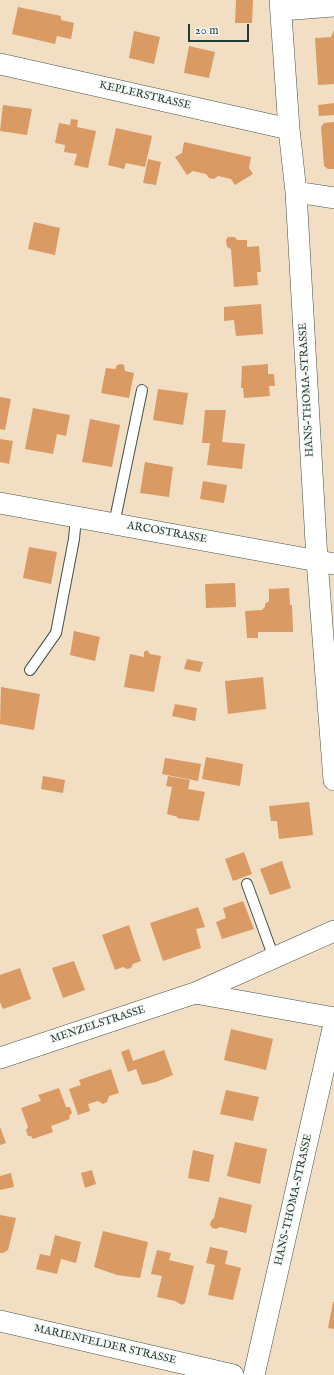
<!DOCTYPE html>
<html>
<head>
<meta charset="utf-8">
<style>
	body { margin:0 }
	#map { position:relative; width:334px; height:1375px; overflow:hidden; background:#f2dec3; font-family:"IM FELL English",serif }
	canvas { display:block }
	.scale { position:absolute; left:188px; top:24px; width:61px; height:18px; box-sizing:border-box; border:2px solid #1f3d34; border-top:0; padding-left:5px; font-size:12px; line-height:14px; white-space:nowrap; color:#1f3d34; -webkit-text-stroke:3px #f6f6f2; paint-order:stroke }
</style>
</head>
<body>
<div id="map">
<canvas width="334" height="1375"></canvas>
<div class="scale">20 m</div>
</div>
<script>
const g = document.querySelector('canvas').getContext('2d');
g.lineJoin = 'round';
function paint(path, color) {
  g.fillStyle = color;
  g.fill(path, 'evenodd');
}
function poly(rows) {
  const path = new Path2D();
  for (const r of rows) {
    path.moveTo(r[0], r[1]);
    for (let i = 2; i < r.length; i += 2) path.lineTo(r[i], r[i + 1]);
  }
  return path;
}
function trace(path, color, width, dash) {
  g.strokeStyle = color;
  g.lineWidth = width;
  g.lineCap = dash ? 'butt' : 'round';
  g.setLineDash(dash || []);
  g.stroke(path);
}
function write(font, color, halo, rows, align = 'center') {
  g.font = font + ' "IM FELL English",serif';
  g.lineWidth = 3;
  g.setLineDash([]);
  g.textBaseline = 'middle';
  g.strokeStyle = halo;
  g.fillStyle = color;
  for (const [text, x, y, turn = 0] of rows) {
    g.save();
    g.translate(x, y);
    g.rotate((+turn || 0) * Math.PI / 180);
    g.textAlign = isNaN(turn) ? turn : align;
    if (halo) g.strokeText(text, 0, 0);
    g.fillText(text, 0, 0);
    g.restore();
  }
}
paint(poly([
	[236,0,253,0,252,23,235,23],
	[18,7,61,16,61,20,74,23,71,39,57,36,55,44,12,34],
	[334,30,334,84,318,85,315,38,331,37],
	[134,31,160,37,154,64,129,58],
	[189,46,215,52,209,78,184,73],
	[334,103,334,115,319,116,318,105],
	[3,105,32,109,27,135,0,131],
	[71,119,78,120,77,127,96,131,88,168,74,165,77,154,64,152,65,145,55,143,59,123,70,125],
	[334,122,334,169,328,169,324,166,321,127,324,123],
	[116,128,152,136,145,167,126,163,124,169,108,165],
	[184,142,251,157,249,168,253,174,235,185,231,179,218,176,214,179,209,178,206,174,193,171,187,175,175,157,182,153],
	[148,159,161,162,156,185,143,183],
	[34,222,60,228,55,255,28,249],
	[228,237,235,237,237,240,247,240,247,247,259,246,261,272,257,272,258,285,234,287,231,249,227,247,226,240],
	[261,304,263,334,236,336,234,320,224,321,224,307],
	[121,364,124,365,125,371,134,373,129,398,101,393,106,368,115,369,117,365],
	[268,364,268,374,274,374,275,386,269,386,270,396,244,398,243,388,241,388,242,366],
	[158,389,188,393,183,425,153,420],
	[0,397,11,399,5,430,0,429],
	[33,408,70,415,66,436,57,434,53,454,25,449],
	[205,410,226,410,222,442,245,444,242,469,207,465,210,443,202,443],
	[90,419,120,425,112,467,82,462],
	[0,439,13,441,9,464,0,462],
	[145,462,173,467,169,497,140,493],
	[203,481,227,485,224,503,200,499],
	[29,547,57,552,51,584,23,578],
	[235,583,236,607,206,608,205,584],
	[289,588,290,605,292,605,293,632,258,632,258,638,247,638,245,611,262,610,265,607,265,604,269,601,269,589],
	[74,631,100,637,95,661,70,655],
	[147,650,150,654,161,656,154,692,124,687,130,654,144,657,144,652],
	[187,659,203,662,200,672,184,669],
	[263,677,266,709,228,714,225,681],
	[1,687,40,694,34,730,0,724],
	[175,704,197,708,195,721,172,716],
	[206,757,243,764,240,786,202,779],
	[165,758,201,764,198,781,162,774],
	[43,776,65,780,63,793,41,789],
	[168,776,190,780,188,789,205,792,199,821,177,818,178,817,167,814,172,787,166,786],
	[309,802,313,835,279,839,277,821,271,821,269,806],
	[244,852,252,874,233,881,225,859],
	[282,861,291,888,270,895,260,869],
	[243,901,254,929,222,939,216,922,226,918,223,908],
	[198,907,205,927,196,929,201,948,163,961,150,923],
	[129,925,141,961,133,964,131,968,127,969,123,967,115,970,102,935],
	[74,961,85,990,63,998,52,968],
	[20,968,31,999,3,1009,0,1002,0,975],
	[231,1029,273,1039,266,1070,224,1060],
	[129,1049,133,1061,164,1050,173,1075,156,1082,142,1085,136,1069,128,1072,121,1052],
	[111,1069,119,1093,109,1096,107,1102,103,1104,98,1101,88,1104,90,1111,78,1115,69,1089,81,1085,79,1080],
	[59,1088,66,1107,70,1107,72,1113,69,1116,70,1119,51,1126,53,1132,33,1139,31,1136,28,1136,26,1130,28,1127,21,1108,41,1101,38,1095],
	[226,1090,259,1097,253,1121,220,1114],
	[0,1127,6,1143,0,1145],
	[235,1142,267,1149,260,1184,227,1176],
	[193,1150,214,1155,209,1182,188,1178],
	[92,1170,96,1184,85,1188,81,1173],
	[11,1173,14,1187,0,1190,0,1176],
	[219,1197,252,1205,246,1233,220,1227,216,1229,212,1228,210,1225,211,1221,214,1218],
	[0,1215,16,1218,8,1250,3,1253,0,1253],
	[103,1231,148,1242,140,1278,117,1275,94,1267],
	[55,1235,81,1242,76,1263,61,1259,57,1274,36,1269,40,1254,50,1256],
	[210,1247,228,1251,225,1264,241,1268,233,1300,208,1295,215,1265,206,1263],
	[157,1250,171,1253,169,1260,194,1266,185,1303,182,1305,175,1301,157,1297,162,1276,151,1274],
	[333,1302,334,1302,334,1329,328,1328]
]), '#d99a63');
const service = poly([
	[114,524,142,390],
	[30,670,56,633,74,539,76,517],
	[247,884,274,958]
]);
const minor = poly([
	[280,0,289,129,296,192,317,560,334,780],
	[282,10,334,6],
	[0,64,289,129],
	[296,192,334,198],
	[0,503,334,564],
	[195,993,334,1018],
	[0,1058,195,993,334,931],
	[0,1321,233,1375],
	[254,1375,334,1024]
]);
trace(service, '#3f5549', 12);
trace(minor, '#3f5549', 22);
trace(service, '#fff', 10);
trace(minor, '#fff', 21);
write('11px', '#1f3d34', '#f6f6f2', [
	["KEPLERSTRASSE",145,96,13],
	["HANS-THOMA-STRASSE",307,390,-93],
	["ARCOSTRASSE",167,533,10],
	["MENZELSTRASSE",98,1025,-18],
	["HANS-THOMA-STRASSE",294,1200,-77],
	["MARIENFELDER STRASSE",105,1345,13]
]);
</script>
</body>
</html>
